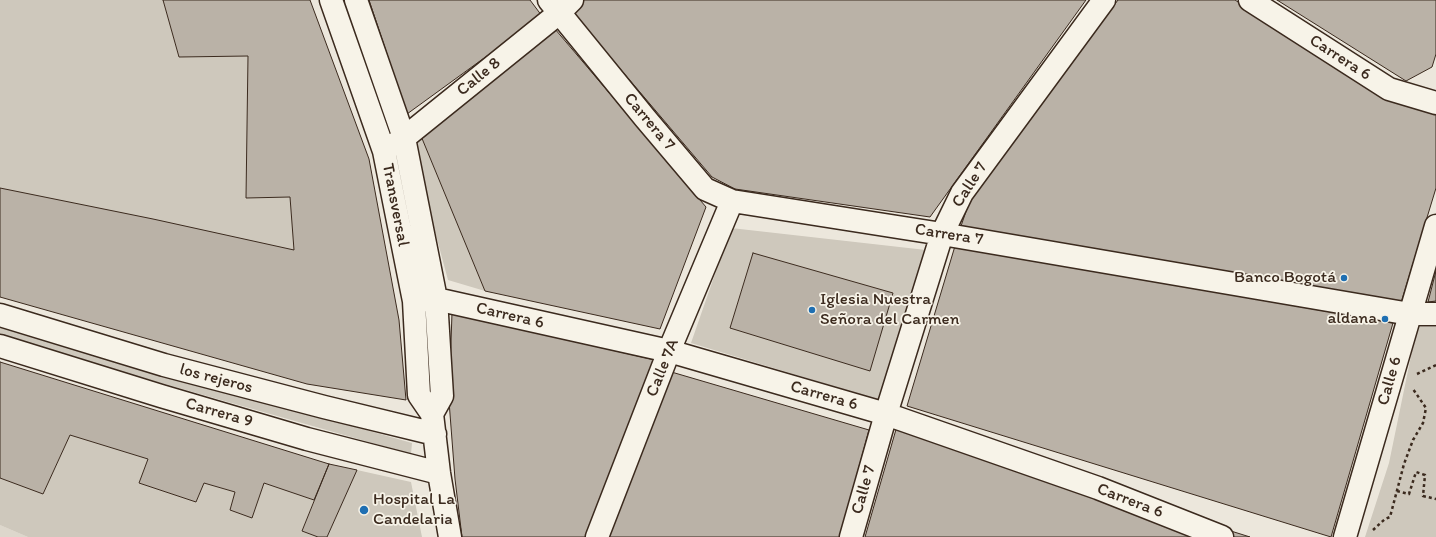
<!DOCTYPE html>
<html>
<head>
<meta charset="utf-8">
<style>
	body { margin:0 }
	canvas { display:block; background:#ece7dc }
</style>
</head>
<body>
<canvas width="1436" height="537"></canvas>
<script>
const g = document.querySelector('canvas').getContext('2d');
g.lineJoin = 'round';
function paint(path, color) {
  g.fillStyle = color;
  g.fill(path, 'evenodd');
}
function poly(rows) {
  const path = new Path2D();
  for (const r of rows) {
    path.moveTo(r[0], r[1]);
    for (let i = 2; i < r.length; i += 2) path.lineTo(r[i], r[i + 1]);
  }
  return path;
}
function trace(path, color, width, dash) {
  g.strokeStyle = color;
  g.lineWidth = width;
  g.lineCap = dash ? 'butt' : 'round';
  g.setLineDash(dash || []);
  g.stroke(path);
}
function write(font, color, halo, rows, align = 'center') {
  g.font = font + ' Itim,sans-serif';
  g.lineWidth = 3.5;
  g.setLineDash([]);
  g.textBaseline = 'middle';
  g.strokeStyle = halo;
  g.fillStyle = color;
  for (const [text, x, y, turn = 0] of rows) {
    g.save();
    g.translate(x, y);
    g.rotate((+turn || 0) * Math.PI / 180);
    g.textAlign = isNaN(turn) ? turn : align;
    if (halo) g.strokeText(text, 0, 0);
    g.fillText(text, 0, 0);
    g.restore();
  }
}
paint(poly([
	[0,525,28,537,0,537]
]), '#ddd7cc');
paint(poly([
	[0,0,163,0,179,57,248,56,246,198,290,197,294,250,0,189],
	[421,136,485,291,448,280,412,146],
	[731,228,926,250,879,400,691,343],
	[753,253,893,293,870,371,730,328],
	[0,327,412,443,411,454,3,338,0,337],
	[1417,327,1436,327,1436,537,1365,537,1389,463],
	[70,435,148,459,139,483,196,502,204,483,235,492,230,510,252,518,264,483,314,500,302,531,318,537,28,537,0,525,0,478,43,494],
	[357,470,411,482,422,537,327,537]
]), '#cec8bc');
const building = poly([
	[163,0,310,0,369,159,399,320,406,400,307,384,0,297,0,188,153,219,294,250,290,197,246,198,248,56,179,57,163,0],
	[369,0,530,0,542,16,407,114,369,0],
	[582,0,1086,0,930,217,735,189,712,177,571,11,582,0],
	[1118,0,1235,0,1387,96,1436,110,1436,188,1401,303,961,226,972,194,1118,0],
	[1277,0,1436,0,1436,54,1432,67,1406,81,1277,0],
	[555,29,706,207,660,329,485,291,421,136,555,29],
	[955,246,1393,323,1331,537,907,406,955,246],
	[753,253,893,293,870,371,730,328,753,253],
	[1436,271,1436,301,1428,302,1436,271],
	[452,313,655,360,589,537,462,537,455,479,449,401,452,313],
	[0,362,329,464,314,500,264,483,252,518,230,510,235,492,204,483,196,502,139,483,148,459,70,435,43,494,0,478,0,362],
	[668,371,869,430,840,537,606,537,668,371],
	[897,426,1250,537,865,537,897,426],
	[329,464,357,470,327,537,318,537,302,531,329,464]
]);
paint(building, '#bab2a7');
trace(building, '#3b2a1e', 1);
const street = poly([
	[331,0,384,151,414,301,419,395,432,414,439,473,450,537],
	[356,0,404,138,436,299,442,396,432,414],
	[549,0,645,118,705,189,732,201,942,234,1410,314,1436,314],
	[1250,0,1389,89,1436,103],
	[393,145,404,138,559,13,572,0],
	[414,301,436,299,669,351,886,414,1098,488,1222,537],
	[0,315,164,365,324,407,435,434],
	[0,346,161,396,307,439,439,473],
	[597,537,669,351,732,201],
	[851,537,886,414,942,234,962,193,1104,0],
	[1345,537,1436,226]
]);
trace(street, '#3b2a1e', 25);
trace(poly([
	[1417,374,1436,365],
	[1397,491,1409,494,1416,472,1425,475,1423,496,1436,499],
	[1373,530,1385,519,1390,517,1404,464,1413,440,1423,423,1426,408,1413,389]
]), '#3b2a1e', 2.5, [3, 3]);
trace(street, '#f7f3e8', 22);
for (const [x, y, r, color] of [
	[1344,278,4,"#1f6fb2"],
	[812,310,4,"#1f6fb2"],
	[1385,319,4,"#1f6fb2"],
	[364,510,5,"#1f6fb2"]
]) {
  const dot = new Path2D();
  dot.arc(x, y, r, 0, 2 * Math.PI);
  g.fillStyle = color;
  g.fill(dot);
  trace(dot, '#f7f3e8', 1.5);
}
write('17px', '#3b2a1e', '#f7f3e8', [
	["Carrera 6",1340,58,33],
	["Calle 8",479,77,-39],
	["Carrera 7",649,122,50],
	["Calle 7",970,185,-57],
	["Transversal",395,205,79],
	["Carrera 7",949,235,9],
	["Carrera 6",510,316,13],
	["Calle 7A",663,368,-68],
	["los rejeros",216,379,15],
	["Calle 6",1390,381,-74],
	["Carrera 6",824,396,16],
	["Carrera 9",219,413,16],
	["Calle 7",864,490,-74],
	["Carrera 6",1130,501,21]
]);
write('17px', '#3b2a1e', '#f7f3e8', [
	["Banco Bogotá",1336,278],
	["Iglesia Nuestra",820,300,"left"],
	["Señora del Carmen",820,320,"left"],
	["aldana",1377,319],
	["Hospital La",373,500,"left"],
	["Candelaria",373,520,"left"]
], 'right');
</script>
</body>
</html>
